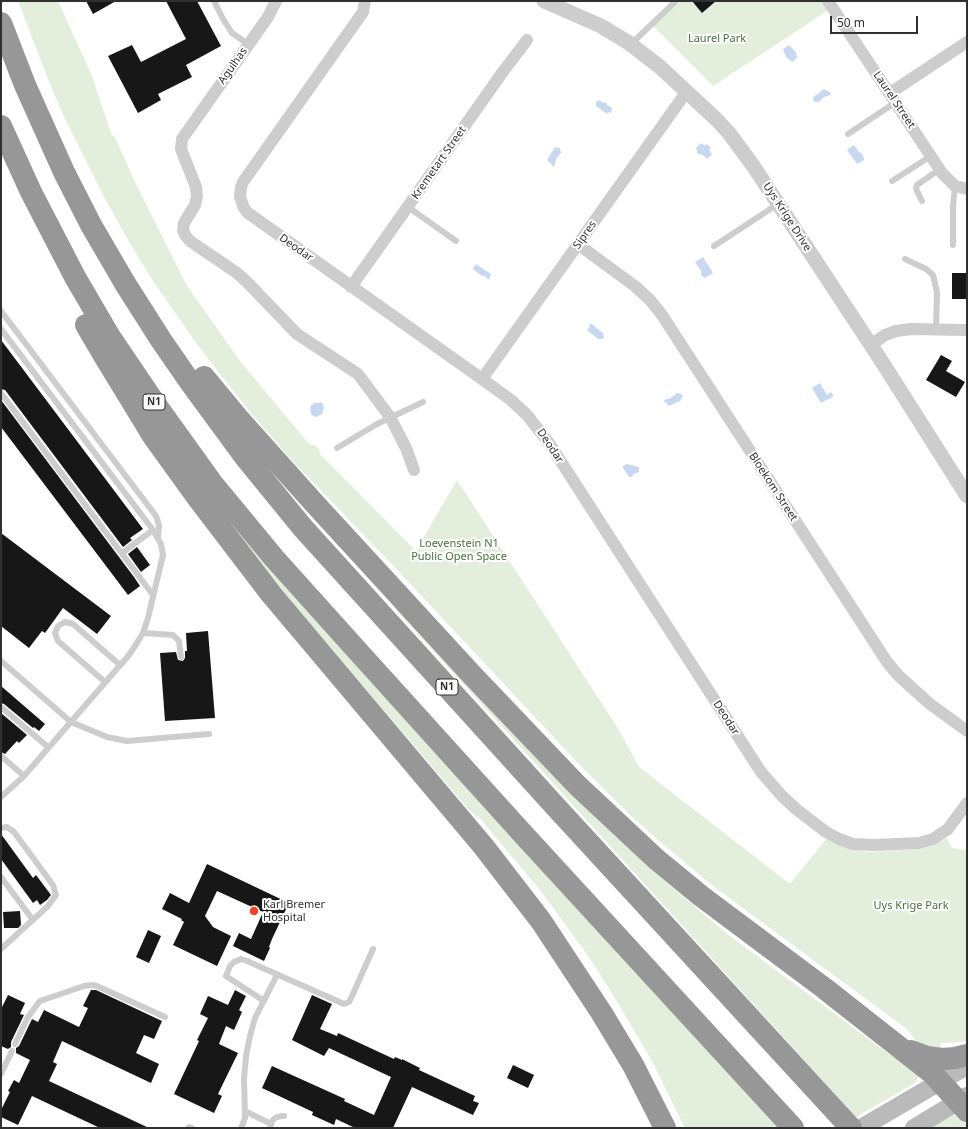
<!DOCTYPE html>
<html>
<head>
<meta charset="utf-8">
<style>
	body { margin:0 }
	#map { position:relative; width:968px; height:1129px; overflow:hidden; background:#fff; font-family:"Noto Sans",sans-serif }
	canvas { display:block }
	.frame { position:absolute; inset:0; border:2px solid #303030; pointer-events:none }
	.scale { position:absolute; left:830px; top:16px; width:88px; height:18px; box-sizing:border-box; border:2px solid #303030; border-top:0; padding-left:5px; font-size:12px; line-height:14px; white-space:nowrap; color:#303030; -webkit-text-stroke:3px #fff; paint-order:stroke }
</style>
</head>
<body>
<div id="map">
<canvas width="968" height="1129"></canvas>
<div class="frame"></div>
<div class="scale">50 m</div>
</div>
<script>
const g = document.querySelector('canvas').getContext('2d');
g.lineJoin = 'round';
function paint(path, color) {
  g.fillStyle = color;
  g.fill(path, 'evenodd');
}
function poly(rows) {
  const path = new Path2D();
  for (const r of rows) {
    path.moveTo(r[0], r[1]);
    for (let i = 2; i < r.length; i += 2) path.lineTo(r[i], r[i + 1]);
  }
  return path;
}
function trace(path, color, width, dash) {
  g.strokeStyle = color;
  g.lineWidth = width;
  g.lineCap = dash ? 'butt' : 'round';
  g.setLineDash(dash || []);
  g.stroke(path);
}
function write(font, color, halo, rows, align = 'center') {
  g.font = font + ' "Noto Sans",sans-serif';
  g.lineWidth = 4;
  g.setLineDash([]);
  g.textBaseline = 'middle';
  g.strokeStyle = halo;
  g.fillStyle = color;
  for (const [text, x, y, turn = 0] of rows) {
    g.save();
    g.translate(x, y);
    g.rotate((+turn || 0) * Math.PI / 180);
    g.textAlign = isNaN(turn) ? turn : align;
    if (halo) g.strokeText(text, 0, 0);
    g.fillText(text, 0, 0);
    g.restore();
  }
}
paint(poly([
	[18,1,58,1,92,76,112,136,114,135,134,180,187,286,240,361,309,444,316,446,319,449,320,454,416,551,457,480,617,727,639,767,790,884,826,839,843,847,867,852,920,849,934,845,947,838,952,848,967,850,967,1040,964,1042,941,1043,939,1054,920,1046,908,1030,713,886,658,840,631,816,574,759,402,575,288,456,255,418,199,347,153,281,128,240,104,197,64,117,48,79],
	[681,1,821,1,827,11,713,86,653,26],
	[187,466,779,1128,685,1128,651,1059,613,995,589,957,540,890,479,817,475,815,469,810,260,565],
	[399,606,646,865,726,933,890,1055,909,1065,920,1075,915,1083,856,1117,395,609],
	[953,1115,962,1119,967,1126,967,1128,931,1128]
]), '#e3eedd');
paint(poly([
	[789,45,796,52,797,58,792,62,786,57,783,49],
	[824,89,831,93,830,95,824,97,819,102,815,102,813,100,814,96,818,94],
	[599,100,604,103,606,102,607,105,612,108,611,113,608,112,607,114,596,106,596,102],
	[701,143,705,146,707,144,711,148,709,150,712,154,707,159,703,155,698,154,696,148],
	[854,145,858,151,863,155,864,160,857,164,847,150],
	[555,147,560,148,561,153,556,159,555,164,554,167,547,160],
	[703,257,713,273,705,278,701,275,701,271,695,262],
	[476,264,491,274,489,279,487,279,486,276,482,276,474,270,473,268],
	[590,324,592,324,594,326,603,333,604,337,603,339,598,339,588,331,587,329,589,328],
	[820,383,827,395,831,392,834,396,821,403,812,388],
	[677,393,681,394,683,396,680,401,669,406,664,401,664,400,671,398],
	[321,402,323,404,324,408,322,414,316,417,313,416,311,414,310,407,314,403,319,403],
	[627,464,639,467,639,472,634,474,632,477,629,477,623,468,623,466]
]), '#c8d8f0');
paint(poly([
	[86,1,116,1,93,14],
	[166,1,197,1,221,46,186,65,192,77,158,94,161,100,138,113,108,56,132,45,141,62,186,39],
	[692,1,716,1,702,13],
	[952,273,967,273,967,299,952,299],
	[1,340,143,529,130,538,132,540,123,547,5,390,1,389],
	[941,355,952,361,946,371,965,382,956,397,926,380],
	[1,400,134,577,140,586,128,595,1,427],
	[1,533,111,616,97,634,63,608,45,633,42,631,29,648,1,626],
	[137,547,150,565,141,572,128,554],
	[208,631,215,718,165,721,160,653,176,652,178,660,183,661,185,658,185,651,187,651,186,633],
	[1,686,45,724,39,731,34,727,33,728,4,704,1,703],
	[1,713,27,735,19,743,17,741,5,754,1,752],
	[1,834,33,878,36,875,51,895,47,900,40,905,37,900,33,903,1,859],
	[207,864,289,903,272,939,269,947,270,948,264,961,233,946,239,933,251,939,263,912,217,891,205,916,213,927,231,936,217,966,173,945,184,922,181,920,182,919,162,909,170,893,189,903],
	[20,911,21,925,18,928,4,928,3,912],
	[148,930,161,936,149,963,136,957],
	[91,990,96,990,162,1021,154,1039,144,1035,136,1053,159,1064,151,1083,62,1041,53,1062,57,1064,49,1081,149,1128,100,1128,32,1096,18,1125,1,1117,1,1110,10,1092,8,1091,14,1080,19,1083,30,1060,16,1053,16,1048,19,1046,32,1019,38,1022,44,1010,79,1027,88,1008,83,1006],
	[235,990,246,996,239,1010,242,1012,234,1030,226,1026,219,1044,238,1053,218,1094,222,1096,214,1113,174,1094,199,1041,197,1040,208,1018,200,1014,208,996,228,1005],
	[8,995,25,1003,20,1014,24,1015,11,1042,11,1047,8,1049,1,1046,1,1009],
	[312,995,332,1004,320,1029,337,1036,338,1033,394,1059,395,1057,402,1060,402,1059,420,1068,419,1070,475,1096,473,1101,479,1103,473,1115,412,1087,393,1128,355,1128,336,1119,334,1125,312,1115,313,1112,262,1088,272,1066,345,1099,344,1101,374,1115,391,1077,329,1048,324,1056,292,1040],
	[513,1065,534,1075,528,1088,507,1078]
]), '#171717');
trace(poly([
	[214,1,223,19,232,33,248,44],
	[631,44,676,1],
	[848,134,896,102],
	[892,181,931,156],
	[922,201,917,191,916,188,917,185,940,169],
	[408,207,456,241],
	[953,245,953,206,955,186],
	[714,246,778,204],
	[905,259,926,269,933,275,937,292,936,330],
	[1,311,156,516,159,525,158,538],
	[1,329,153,530,161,544,163,555,148,618,143,633,135,646,129,655,24,776,1,797],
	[1,393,153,595],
	[337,448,377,424,423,402],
	[122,553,153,530],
	[143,633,173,635,179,641,181,657],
	[1,661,71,722,107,737,127,741,209,734],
	[105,682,58,641,55,633,58,626,65,622,73,624,120,665],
	[1,707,48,747],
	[1,756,24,776],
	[1,828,7,827,14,832,53,885,56,895,48,906,1,949],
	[1,877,33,920],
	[264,1001,226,976,230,966,234,962,241,959,247,961,344,1004,349,1002,352,996,373,949],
	[15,1044,28,1017,40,1001,84,986,92,985,97,986,165,1017],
	[1,1074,12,1051],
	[245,1111,271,1124],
	[188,1128,189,1127,192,1128],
	[241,1128,245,1118,244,1079,246,1056,250,1036,255,1018,277,975],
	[270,1128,272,1121,275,1118,281,1116,284,1116]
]), '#cdcdcd', 6);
trace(poly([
	[276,1,268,17,182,139,181,149,196,187,197,196,195,205,184,223,183,230,185,235,190,241,237,273,247,282,297,334,358,374,390,417,406,448,414,470],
	[365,1,363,12,243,182,241,187,240,197,244,208,248,213,482,379,511,400,527,415,549,443,761,772,782,796,796,809,826,832,839,839,853,844,874,845,919,843,933,839,948,829,967,803],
	[828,1,942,173,955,186,967,189],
	[890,93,967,42],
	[579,245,636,287,650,300,662,315,887,662,898,675,911,687,930,704,967,731],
	[351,287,502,73,527,40],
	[871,345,885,335,896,331,911,329,967,330],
	[482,379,687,91]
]), '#cdcdcd', 12);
trace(poly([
	[544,1,601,26,629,43,660,67,717,120,729,133,754,167,884,365,967,496]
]), '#cdcdcd', 15);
trace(poly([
	[861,1128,967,1066],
	[914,1128,967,1096]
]), '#bababa', 18);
trace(poly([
	[1,23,25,85,64,172,91,225,126,285,161,340,190,382,245,457,303,528,555,806,851,1128],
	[1,126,31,192,75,277,110,337,156,405,212,483,274,558,354,647,523,834,793,1128],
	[86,325,106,359,153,436,197,497,271,594,484,847,541,921,601,1012,633,1065,665,1128],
	[204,377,238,418,315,504,473,676,577,785,656,859,701,896,824,988,932,1073,967,1111],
	[911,1051,927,1057,942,1059,955,1058,967,1055]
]), '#979797', 22);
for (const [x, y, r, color] of [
	[254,911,5,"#f54224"]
]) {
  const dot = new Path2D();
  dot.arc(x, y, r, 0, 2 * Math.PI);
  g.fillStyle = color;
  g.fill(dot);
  trace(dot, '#fff', 1.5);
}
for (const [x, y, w] of [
	[154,402,22],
	[447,687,22]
]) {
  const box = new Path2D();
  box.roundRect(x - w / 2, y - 8, w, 16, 3);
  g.fillStyle = '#fff';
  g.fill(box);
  trace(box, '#303030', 1);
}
write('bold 10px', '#303030', null, [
	["N1",154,402],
	["N1",447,687]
]);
write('11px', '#477139', '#fff', [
	["Laurel Park",717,39],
	["Loevenstein N1",459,544],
	["Public Open Space",459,557],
	["Uys Krige Park",911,906]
]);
write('11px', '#303030', '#fff', [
	["Agulhas",233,66,-55],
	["Laurel Street",894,100,56],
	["Kremetart Street",439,163,-55],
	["Uys Krige Drive",787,217,57],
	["Sipres",585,235,-55],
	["Deodar",296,248,35],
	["Deodar",550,446,56],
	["Bloekom Street",773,487,57],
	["Deodar",726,718,57]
]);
write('11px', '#303030', '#fff', [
	["Karl Bremer",263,905],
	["Hospital",263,918]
], 'left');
</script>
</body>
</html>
